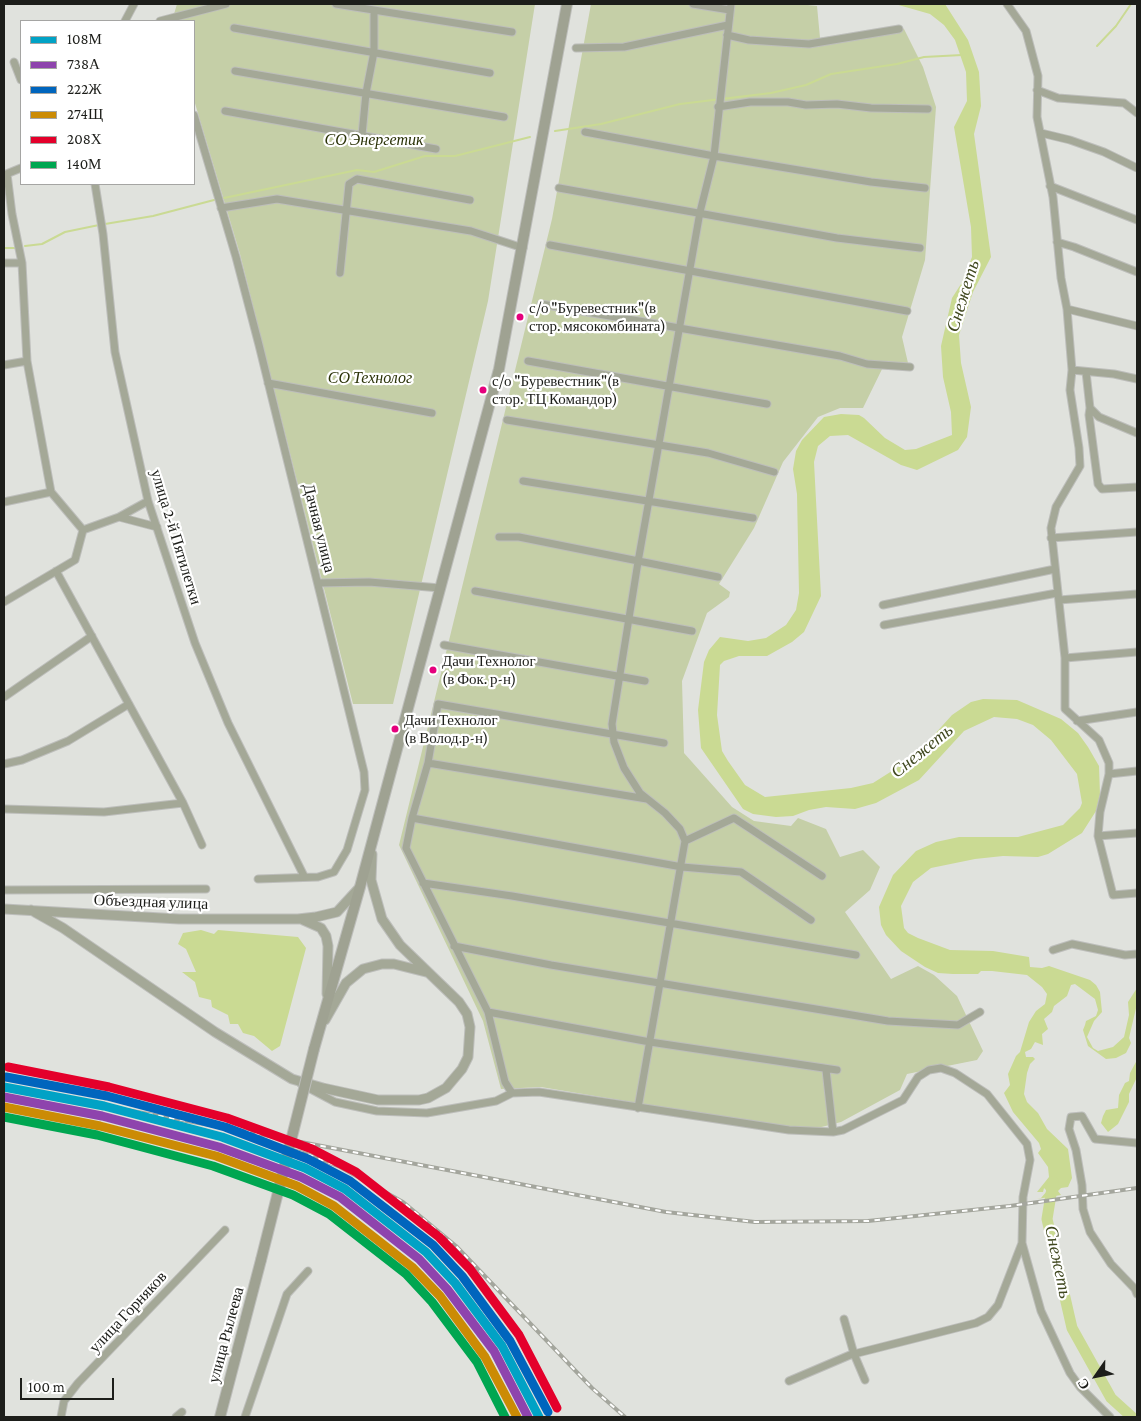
<!DOCTYPE html>
<html>
<head>
<meta charset="utf-8">
<style>
	body { margin:0 }
	#map { position:relative; width:1141px; height:1421px; overflow:hidden; background:#e0e2dd; font-family:"Crimson Pro",serif }
	canvas { display:block }
	.frame { position:absolute; inset:0; border:5px solid #1d1e1a; pointer-events:none }
	.legend { position:absolute; left:20px; top:20px; width:175px; height:165px; box-sizing:border-box; background:#fff; border:1px solid #a5a5a3; margin:0; padding:6px 9px; list-style:none; font-size:15px; color:#1d1e1a }
	.legend li { display:flex; align-items:center; gap:10px; height:25px }
	.legend b { width:25px; border:1px solid #a5a5a3 }
	.north { position:absolute; left:1071px; top:1351px; width:50px; height:50px; -webkit-text-stroke:4px #fff; paint-order:stroke; rotate:237deg; font-size:14px; font-weight:700; line-height:20px; text-align:center; color:#1d1e1a }
	.north::after { content:''; display:block; margin:auto; width:18px; height:22px; background:#1d1e1a; clip-path:polygon(50% 0,100% 100%,50% 72%,0 100%) }
	.scale { position:absolute; left:20px; top:1378px; width:94px; height:22px; box-sizing:border-box; border:2px solid #1d1e1a; border-top:0; padding-left:6px; font-size:15px; line-height:18px; white-space:nowrap; color:#1d1e1a; -webkit-text-stroke:4px #fff; paint-order:stroke }
</style>
</head>
<body>
<div id="map">
<canvas width="1141" height="1421"></canvas>
<div class="frame"></div>
<ul class="legend">
<li><b style="height:6px;background:#01a2c5"></b>108М</li>
<li><b style="height:6px;background:#8e44ad"></b>738А</li>
<li><b style="height:6px;background:#0065bd"></b>222Ж</li>
<li><b style="height:6px;background:#cb8b05"></b>274Щ</li>
<li><b style="height:6px;background:#e4002b"></b>208Х</li>
<li><b style="height:6px;background:#00a651"></b>140М</li>
</ul>
<div class="north">С</div>
<div class="scale">100 m</div>
</div>
<script>
const g = document.querySelector('canvas').getContext('2d');
g.lineJoin = 'round';
function paint(path, color) {
  g.fillStyle = color;
  g.fill(path, 'evenodd');
}
function poly(rows) {
  const path = new Path2D();
  for (const r of rows) {
    path.moveTo(r[0], r[1]);
    for (let i = 2; i < r.length; i += 2) path.lineTo(r[i], r[i + 1]);
  }
  return path;
}
function trace(path, color, width, dash) {
  g.strokeStyle = color;
  g.lineWidth = width;
  g.lineCap = dash ? 'butt' : 'round';
  g.setLineDash(dash || []);
  g.stroke(path);
}
function write(font, color, halo, rows, align = 'center') {
  g.font = font + ' "Crimson Pro",serif';
  g.lineWidth = 4.5;
  g.setLineDash([]);
  g.textBaseline = 'middle';
  g.strokeStyle = halo;
  g.fillStyle = color;
  for (const [text, x, y, turn = 0] of rows) {
    g.save();
    g.translate(x, y);
    g.rotate((+turn || 0) * Math.PI / 180);
    g.textAlign = isNaN(turn) ? turn : align;
    if (halo) g.strokeText(text, 0, 0);
    g.fillText(text, 0, 0);
    g.restore();
  }
}
paint(poly([
	[177,4,535,4,488,301,393,704,353,704,240,254,194,100,194,21,172,21],
	[591,4,798,4,817,6,820,38,896,26,904,29,923,67,936,107,925,260,902,337,908,363,885,363,863,408,840,408,818,417,783,462,754,528,719,584,730,592,729,597,707,613,682,681,684,753,732,807,754,821,791,826,798,818,826,829,840,857,863,850,880,867,870,890,845,912,891,979,918,966,934,975,957,996,983,1051,977,1060,907,1074,900,1090,841,1122,806,1131,541,1087,501,1089,483,1021,399,845,552,219]
]), '#c5cfa7');
paint(poly([
	[895,4,945,4,968,40,979,72,981,106,974,134,991,257,973,292,959,335,961,363,971,407,967,437,958,450,917,470,901,465,848,435,830,436,818,446,814,462,821,596,804,632,792,642,767,656,739,656,724,661,720,665,717,715,722,751,728,761,745,785,765,797,851,788,873,783,914,757,952,715,971,702,983,699,1017,700,1061,719,1078,733,1088,747,1099,766,1100,795,1096,811,1082,833,1048,854,1038,857,1003,856,975,859,931,868,913,882,901,906,904,928,908,933,918,938,950,950,993,951,1029,957,1030,967,1042,968,1049,966,1090,980,1096,985,1100,992,1102,1012,1094,1021,1087,1037,1093,1048,1098,1051,1113,1047,1124,1037,1129,1015,1128,1002,1137,988,1137,1004,1129,1038,1131,1043,1126,1053,1116,1058,1106,1059,1088,1046,1083,1030,1085,1025,1086,1021,1096,1016,1098,1010,1095,999,1075,984,1071,985,1067,996,1054,1006,1052,1012,1044,1019,1048,1029,1042,1034,1043,1045,1035,1042,1031,1049,1025,1052,1026,1057,1033,1057,1035,1059,1030,1064,1027,1073,1024,1094,1027,1102,1038,1113,1047,1129,1068,1149,1072,1178,1068,1187,1061,1188,1058,1191,1061,1195,1037,1199,1041,1198,1047,1191,1044,1188,1043,1192,1037,1192,1049,1177,1048,1167,1038,1153,1041,1149,1039,1143,1013,1112,1004,1093,1010,1085,1008,1074,1016,1056,1020,1052,1029,1022,1036,1011,1045,1004,1047,994,1042,987,1027,975,992,971,981,971,978,974,953,974,938,973,925,967,901,951,886,935,881,925,879,907,893,875,916,851,936,842,959,837,1018,837,1063,825,1080,808,1082,803,1077,774,1051,740,1033,725,1017,719,994,717,964,731,919,780,876,803,855,809,826,807,809,810,793,816,776,817,753,814,743,809,701,748,698,710,704,662,709,650,720,637,748,641,766,638,786,625,796,610,799,593,797,494,793,469,796,451,802,440,824,417,841,414,859,415,864,418,885,438,905,450,916,449,952,435,951,412,943,377,941,346,952,298,961,284,972,257,971,227,954,127,967,101,966,72,955,40,944,25,930,14],
	[201,930,214,934,218,930,298,937,306,948,280,1046,272,1051,254,1036,243,1033,238,1024,230,1024,228,1015,212,1007,211,1000,199,997,195,982,182,972,196,972,186,949,178,944,183,933],
	[1137,1060,1137,1077,1129,1094,1129,1102,1118,1124,1108,1132,1101,1123,1103,1116,1106,1110,1118,1108,1119,1095,1125,1083,1129,1081,1130,1073]
]), '#cada93');
trace(poly([
	[1097,46,1116,26,1131,4],
	[555,131,601,124,680,104,771,93,806,85,831,74,897,64,924,57,962,55],
	[224,198,357,170,374,172,425,156,455,156,530,137],
	[105,224,153,216,214,200],
	[25,246,42,244,65,232,99,225],
	[4,248,15,248]
]), '#cada93', 2);
trace(poly([
	[1053,1182,1047,1219,1072,1328,1111,1398,1132,1417]
]), '#cada93', 11);
const minor = poly([
	[336,4,512,32],
	[693,4,730,10],
	[1007,4,1026,31,1038,76,1037,117,1053,197,1061,278,1067,309,1072,370,1070,390,1079,448,1080,466,1056,507,1051,528,1065,658,1065,709,1099,740,1109,763,1109,774,1100,812,1098,836,1113,895,1137,893],
	[125,21,134,4],
	[160,21,226,4],
	[234,28,490,73],
	[727,35,749,40,809,44,899,29],
	[576,48,624,47,728,25],
	[14,62,21,80],
	[235,71,504,117],
	[1037,90,1058,98,1124,103,1137,113],
	[718,107,750,102,788,102,806,105,837,104,871,108,928,109],
	[225,111,436,149],
	[194,115,236,257,259,345,364,772,365,790,347,850,334,872,318,877,258,879],
	[585,132,714,156,871,182,925,188],
	[1041,133,1070,140,1104,152,1137,168],
	[362,135,366,93,374,52,374,11],
	[4,175,21,168],
	[95,184,103,234,115,352,148,501,195,643,228,723,304,876],
	[1050,186,1137,220],
	[559,188,837,238,920,248],
	[221,208,277,199,471,231,523,248],
	[1057,242,1074,247,1137,272],
	[550,245,907,311],
	[4,263,22,263],
	[340,273,349,184,357,179,470,200],
	[541,304,840,356,867,364,910,367],
	[1067,309,1137,326],
	[528,361,767,404],
	[4,365,27,361],
	[1072,370,1114,374,1137,379],
	[1086,372,1090,408,1099,417,1137,433],
	[268,383,432,413],
	[1090,408,1089,415,1098,484,1102,489,1137,487],
	[507,420,708,453,774,472],
	[523,481,753,518],
	[4,502,51,492],
	[119,517,157,527],
	[83,530,119,517,148,501],
	[499,537,519,537,718,577],
	[1051,538,1137,532],
	[56,571,183,803,202,845],
	[318,583,369,582,440,588],
	[475,591,692,631],
	[1059,600,1137,594],
	[4,602,75,560,83,530,51,492,27,361,22,263,12,214,7,174],
	[883,605,1055,569],
	[884,625,1057,593],
	[444,645,645,681],
	[1065,658,1137,652],
	[4,697,92,636],
	[1077,721,1137,712],
	[428,763,647,799],
	[4,764,22,760,68,741,129,704],
	[1109,774,1137,771],
	[4,809,104,812,183,803],
	[412,818,682,867,741,872,811,920],
	[1098,836,1137,833],
	[685,841,734,818,822,876],
	[423,883,512,896,856,955],
	[4,890,206,889],
	[454,946,551,965,888,1021,958,1025,980,1012],
	[1053,950,1072,944,1125,955,1137,954],
	[488,1012,650,1042,837,1070],
	[826,1070,833,1132],
	[301,1084,335,1102,377,1111,427,1113,496,1101,512,1093,539,1092,789,1130,833,1132,843,1130,903,1100,918,1077,929,1070,941,1068,955,1073,987,1094,1027,1144,1030,1160,1023,1197,1022,1243,1041,1311,1070,1373,1080,1387,1110,1417],
	[512,1093,505,1082,488,1012,406,848,412,818,428,763,438,704,664,743],
	[638,1108,685,841,680,829,665,813,640,793,624,768,614,742,612,724,638,562,700,212,714,156,731,4],
	[1137,1143,1095,1139,1082,1116,1071,1117,1069,1129,1076,1150,1082,1185,1083,1209,1090,1232,1111,1264,1135,1289,1137,1294],
	[844,1319,854,1354,865,1380],
	[789,1381,850,1355,976,1323,988,1317,998,1305,1022,1243],
	[61,1417,64,1401,78,1383,225,1230],
	[176,1417,182,1412],
	[245,1417,287,1294,308,1271]
]);
const tertiary = poly([
	[4,909,179,919,298,919,316,917,337,912,360,887],
	[31,910,63,928,215,1032,292,1079,323,1088,378,1100,419,1100,428,1098,446,1088,462,1069,468,1057,470,1027,467,1014,459,1002,400,945,382,919,371,880,372,854],
	[303,920,321,928,326,936,328,946,327,994],
	[325,1020,346,983,363,969,382,964,394,964,426,972]
]);
const primary = poly([
	[314,1049,360,887,499,369,567,4],
	[220,1417,261,1260]
]);
trace(minor, '#bdbebb', 9);
trace(tertiary, '#bdbebb', 11);
trace(primary, '#bdbebb', 12);
trace(minor, '#a4a897', 7);
trace(tertiary, '#a4a897', 9);
trace(primary, '#9fa292', 10);
const rail = poly([
	[104,1106,254,1133,666,1212,755,1222,868,1221,1010,1206,1137,1188],
	[255,1140,307,1154,340,1167,403,1202,456,1246,592,1388,625,1417]
]);
trace(rail, '#a4a69d', 4);
trace(rail, '#fff', 2, [5.5]);
const primaryBridge = poly([
	[261,1260,314,1049]
]);
trace(primaryBridge, '#bdbebb', 12, []);
trace(primaryBridge, '#9fa292', 10);
trace(poly([
	[4,1087,104,1106,222,1137,305,1168,345,1189,426,1252,455,1283,502,1346,539,1417]
]), '#01a2c5', 9);
trace(poly([
	[4,1097,102,1116,219,1147,301,1177,340,1197,419,1259,447,1289,494,1351,528,1417]
]), '#8e44ad', 9);
trace(poly([
	[6,1077,107,1096,225,1127,308,1159,350,1181,433,1245,462,1276,510,1341,548,1412]
]), '#0065bd', 9);
trace(poly([
	[4,1107,100,1126,216,1156,297,1186,334,1206,412,1267,440,1296,485,1357,517,1417]
]), '#cb8b05', 9);
trace(poly([
	[8,1067,109,1087,227,1118,312,1149,356,1172,439,1237,470,1269,519,1335,557,1408]
]), '#e4002b', 9);
trace(poly([
	[4,1117,97,1135,213,1166,293,1195,329,1214,406,1274,432,1302,477,1362,505,1417]
]), '#00a651', 9);
for (const [x, y, r, color] of [
	[520,317,4.5,"#e5007d"],
	[483,390,4.5,"#e5007d"],
	[433,670,4.5,"#e5007d"],
	[395,729,4.5,"#e5007d"]
]) {
  const dot = new Path2D();
  dot.arc(x, y, r, 0, 2 * Math.PI);
  g.fillStyle = color;
  g.fill(dot);
  trace(dot, '#fff', 2);
}
write('15px', '#1d1e1a', '#fff', [
	["с/о \"Буревестник\"(в",529,308],
	["стор. мясокомбината)",529,326],
	["с/о \"Буревестник\"(в",492,381],
	["стор. ТЦ Командор)",492,399],
	["Дачи Технолог",442,661],
	["(в Фок. р-н)",442,679],
	["Дачи Технолог",404,720],
	["(в Волод.р-н)",404,738]
], 'left');
write('italic 16px', '#2b3308', '#fff', [
	["СО Энергетик",374,140],
	["СО Технолог",370,378]
]);
write('16px', '#1d1e1a', '#fff', [
	["Дачная улица",319,528,76],
	["улица 2-й Пятилетки",176,537,73],
	["Объездная улица",151,902,2],
	["улица Горняков",128,1312,-47],
	["улица Рылеева",226,1335,-75]
]);
write('italic 18px', '#3f471e', '#fff', [
	["Снежеть",963,296,-73],
	["Снежеть",922,751,-39],
	["Снежеть",1058,1262,78]
]);
</script>
</body>
</html>
